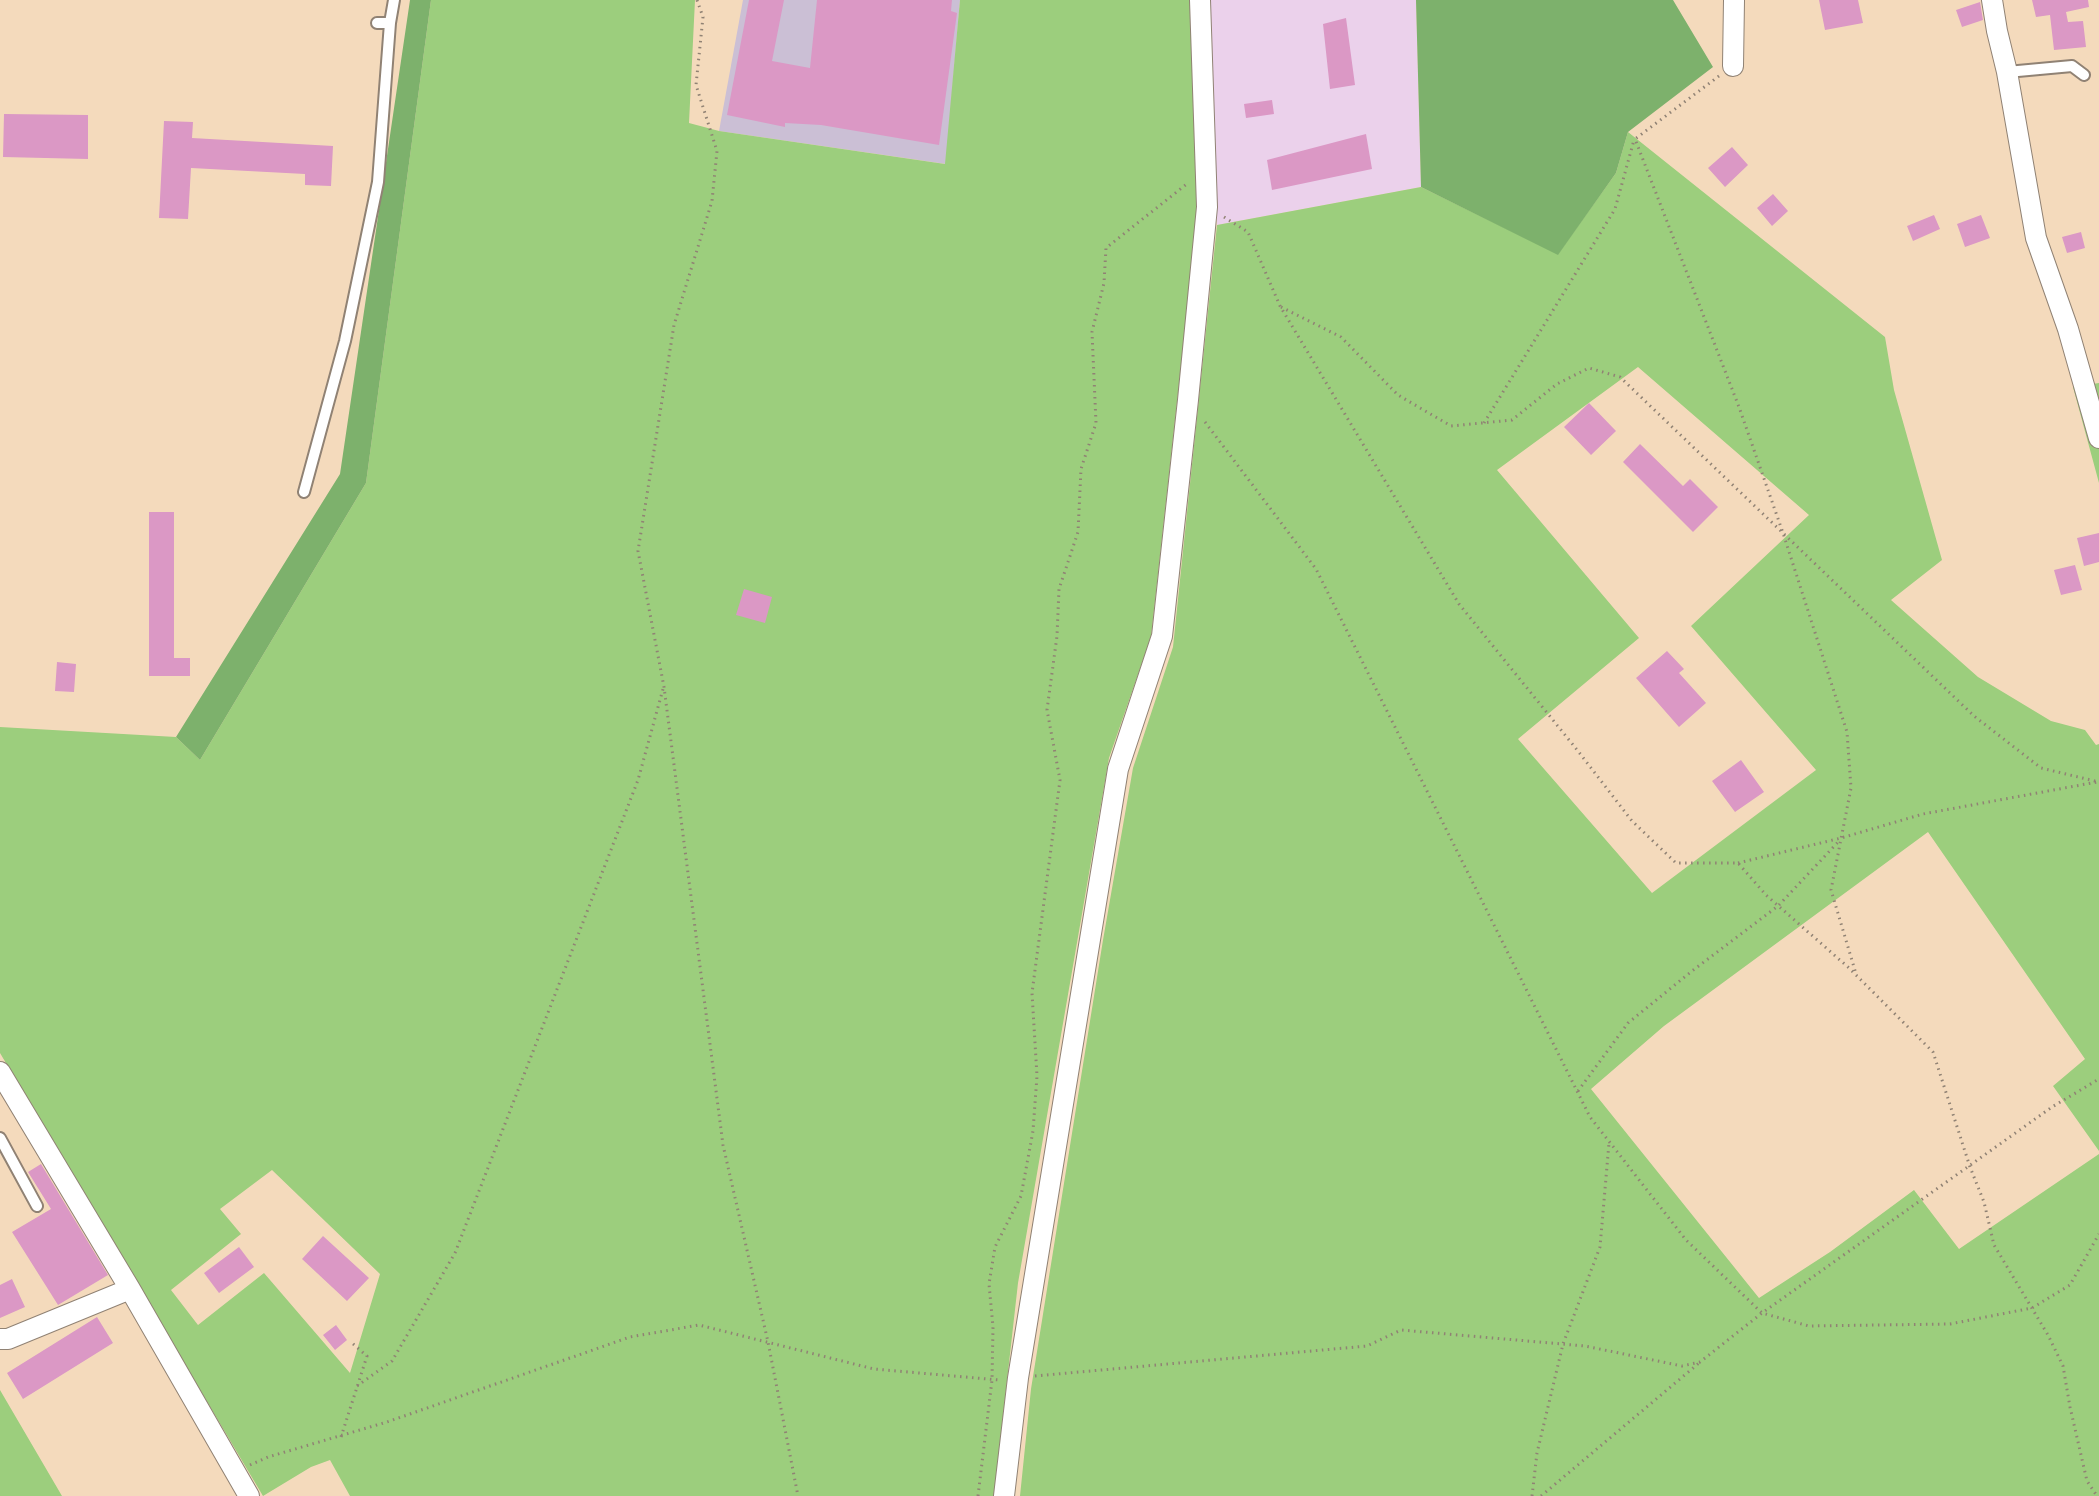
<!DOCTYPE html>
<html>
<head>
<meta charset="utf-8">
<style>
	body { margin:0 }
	canvas { display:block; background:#f4dabc }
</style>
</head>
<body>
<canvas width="2099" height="1496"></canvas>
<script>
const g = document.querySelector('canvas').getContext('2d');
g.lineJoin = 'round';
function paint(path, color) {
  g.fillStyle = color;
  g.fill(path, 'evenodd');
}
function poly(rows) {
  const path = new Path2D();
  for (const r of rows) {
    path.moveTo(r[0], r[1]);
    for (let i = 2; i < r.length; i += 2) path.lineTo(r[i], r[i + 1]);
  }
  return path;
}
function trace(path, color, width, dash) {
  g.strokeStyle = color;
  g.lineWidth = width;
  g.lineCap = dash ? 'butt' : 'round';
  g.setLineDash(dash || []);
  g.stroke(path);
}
paint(poly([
	[1206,0,1416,0,1421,187,1217,225]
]), '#ebd1eb');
paint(poly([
	[743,0,960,0,946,164,719,131]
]), '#cbbfd5');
paint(poly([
	[431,0,695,0,689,123,719,131,945,164,960,0,1193,0,1199,203,1151,637,1109,758,1018,1283,994,1496,350,1496,330,1460,311,1467,263,1496,0,1053,0,727,176,737,200,760,366,483],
	[272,1170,380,1274,350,1373,264,1273,198,1325,171,1290,241,1234,220,1209],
	[1628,132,1885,337,1894,390,1942,560,1891,600,1978,677,2051,721,2085,730,2096,745,2099,744,2099,1151,2053,1086,2085,1059,1928,832,1664,1026,1591,1089,1759,1298,1830,1252,1914,1190,1959,1249,2099,1154,2099,1496,1020,1496,1031,1389,1103,940,1133,768,1173,647,1217,225,1421,187,1558,254,1616,173],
	[1638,367,1809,515,1691,626,1816,770,1652,893,1518,739,1639,638,1497,470],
	[2099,383,2099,483,2073,387],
	[0,1390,62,1496,0,1496]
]), '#9cce7d');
paint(poly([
	[410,0,431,0,366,483,200,760,176,737,340,474],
	[1416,0,1673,0,1713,67,1628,132,1616,173,1558,255,1421,187]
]), '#7db16c');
paint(poly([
	[749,0,784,0,772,61,810,68,817,0,952,0,951,11,957,13,939,145,821,125,785,123,785,127,727,115],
	[1819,0,1858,0,1863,23,1825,30],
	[2032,0,2088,0,2089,7,2066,12,2068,22,2083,21,2086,47,2054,50,2050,15,2036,17],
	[1980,2,1983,20,1962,27,1956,10],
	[1346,18,1355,85,1330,89,1323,24],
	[1272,100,1274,114,1246,118,1244,104],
	[4,114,88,115,88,159,3,157],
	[164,121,193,122,192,138,333,146,331,186,305,185,305,174,191,168,188,219,159,218],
	[1366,134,1372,169,1272,190,1267,160],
	[1732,147,1748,165,1725,187,1708,168],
	[1773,194,1788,211,1772,226,1757,208],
	[1934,215,1940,229,1913,241,1907,226],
	[1981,215,1990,238,1965,247,1957,224],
	[2081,232,2085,248,2067,253,2062,237],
	[1589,403,1616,431,1591,455,1564,427],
	[1640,444,1683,486,1690,479,1718,507,1693,532,1623,462],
	[149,512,174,512,174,658,190,658,190,676,149,676],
	[2099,533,2099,562,2084,566,2077,538],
	[2075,565,2082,590,2061,595,2054,570],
	[744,589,772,597,765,623,736,615],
	[1667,651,1684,669,1679,673,1706,703,1679,727,1636,678],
	[57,662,76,664,74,692,55,691],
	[1741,760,1764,792,1735,812,1712,781],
	[41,1164,108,1275,58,1305,12,1232,51,1209,28,1172],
	[323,1236,369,1278,347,1301,302,1259],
	[239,1247,254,1267,219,1293,204,1273],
	[12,1279,25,1307,0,1318,0,1285],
	[97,1317,113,1343,23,1399,7,1373],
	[336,1325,347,1340,335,1350,323,1335]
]), '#db98c5');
const service = poly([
	[377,23,390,23],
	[2007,72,2072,66,2084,75],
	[304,492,345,341,378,182,390,23,394,0],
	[0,1138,37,1206]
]);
const minor = poly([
	[1992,0,1997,31,2007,72,2036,238,2068,329,2099,438],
	[1733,66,1734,0],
	[0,1072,130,1289,249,1496],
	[0,1339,8,1339,130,1289],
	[1004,1496,1018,1378,1118,769,1162,636,1188,400,1207,207,1200,0]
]);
trace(service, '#908274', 14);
trace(minor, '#908274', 22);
trace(poly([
	[697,0,703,17,696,85,717,151,712,201,674,325,638,551,664,687,723,1145,768,1342,798,1496],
	[1719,76,1635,139,1739,407,1783,533,1847,732,1851,788,1831,890,1856,974],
	[1224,217,1248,232,1280,306,1459,604,1578,751,1632,821,1676,863,1738,863,1766,895,1849,968,1933,1052,1970,1167,1984,1202,1994,1245,2048,1335,2063,1366,2070,1407,2087,1481,2097,1496],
	[1281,307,1341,337,1398,395,1451,426,1512,420,1557,384,1589,368,1620,377,1974,716,2041,768,2099,782],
	[1205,422,1316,569,1590,1117,1686,1240,1762,1313,1809,1326,1950,1324,2032,1308,2070,1285,2099,1234],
	[1484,423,1615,209,1634,140],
	[1738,863,1841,838,1923,814,2097,782],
	[1578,1091,1628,1023,1692,971,1778,906,1840,840],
	[1035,1376,1367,1346,1401,1330,1585,1346,1682,1366,1700,1362,1762,1313,2052,1107,2099,1079],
	[357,1386,392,1361,455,1253,638,780,663,689],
	[341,1437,367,1356,352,1343],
	[250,1465,268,1457,387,1422,630,1337,699,1325,874,1369,999,1380],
	[978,1496,992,1380,993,1327,989,1284,995,1247,1021,1196,1033,1131,1037,1076,1032,993,1060,780,1047,710,1057,636,1059,589,1078,532,1081,469,1096,423,1092,332,1104,283,1106,248,1188,183],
	[1532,1496,1537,1453,1563,1344,1600,1247,1609,1143],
	[1541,1496,1699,1363]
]), '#908274', 3, [1.5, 4.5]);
trace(service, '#fff', 10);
trace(minor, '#fff', 20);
</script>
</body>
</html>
